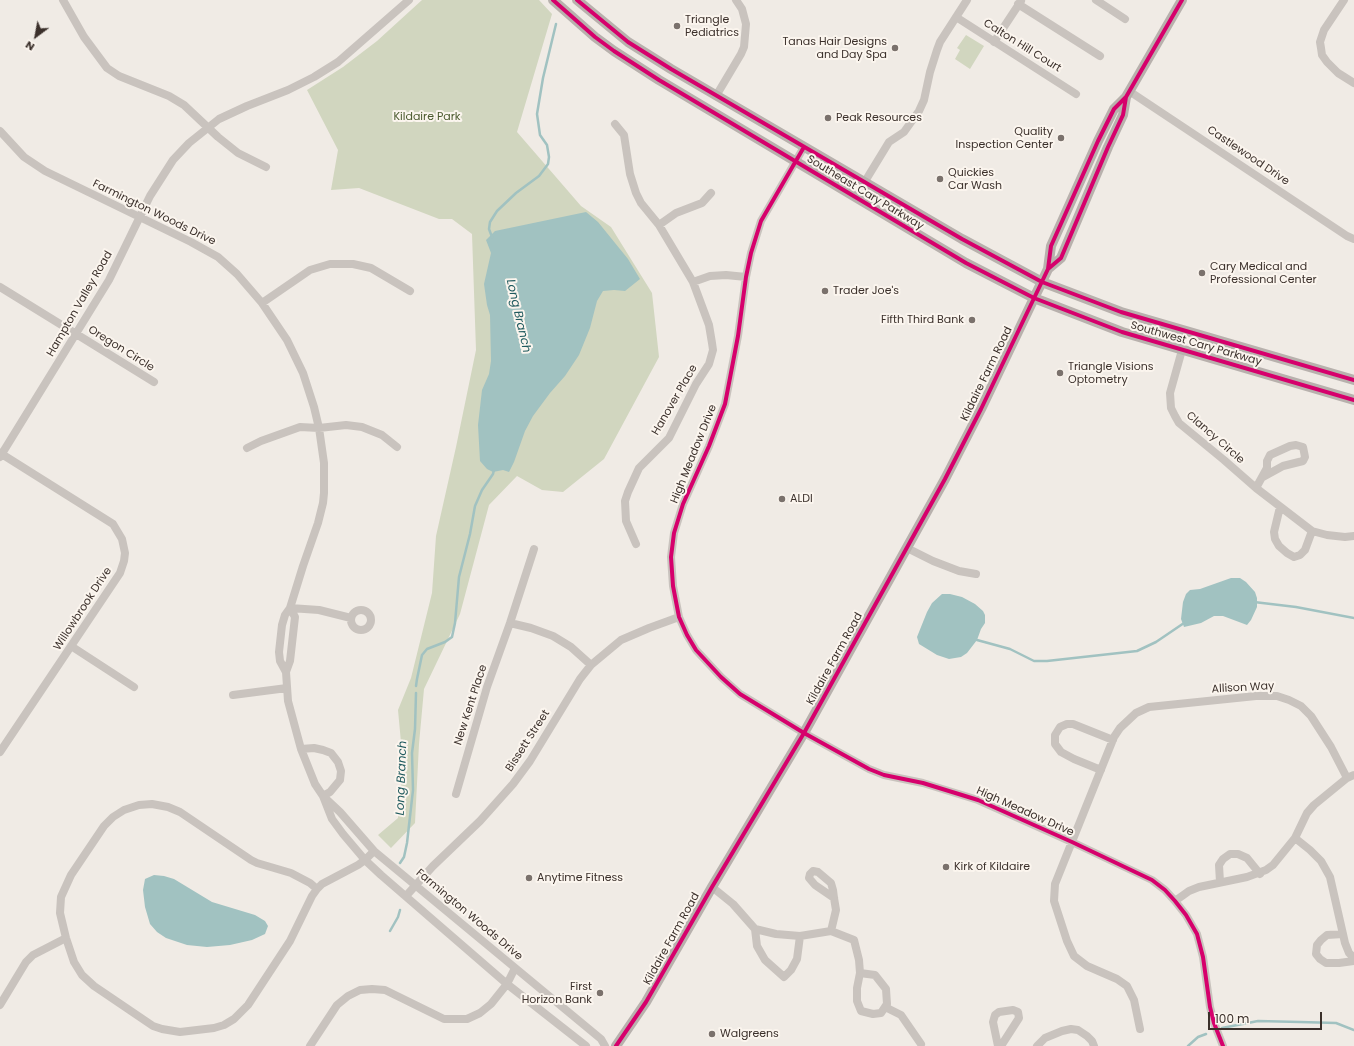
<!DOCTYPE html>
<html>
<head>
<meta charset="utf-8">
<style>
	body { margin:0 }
	#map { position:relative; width:1354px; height:1046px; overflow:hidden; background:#f0ebe5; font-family:Poppins,sans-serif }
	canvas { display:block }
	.north { position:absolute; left:16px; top:16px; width:40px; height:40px; -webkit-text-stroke:3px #fbf5ee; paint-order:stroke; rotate:212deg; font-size:11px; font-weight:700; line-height:16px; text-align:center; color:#3b302b }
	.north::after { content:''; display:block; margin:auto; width:14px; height:18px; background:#3b302b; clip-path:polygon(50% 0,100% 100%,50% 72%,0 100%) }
	.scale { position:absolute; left:1208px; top:1012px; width:114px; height:18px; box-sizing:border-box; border:2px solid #3b302b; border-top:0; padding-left:5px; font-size:12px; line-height:14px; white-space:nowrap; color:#3b302b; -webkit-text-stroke:3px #fbf5ee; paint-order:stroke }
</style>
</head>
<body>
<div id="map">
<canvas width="1354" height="1046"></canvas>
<div class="north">N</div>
<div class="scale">100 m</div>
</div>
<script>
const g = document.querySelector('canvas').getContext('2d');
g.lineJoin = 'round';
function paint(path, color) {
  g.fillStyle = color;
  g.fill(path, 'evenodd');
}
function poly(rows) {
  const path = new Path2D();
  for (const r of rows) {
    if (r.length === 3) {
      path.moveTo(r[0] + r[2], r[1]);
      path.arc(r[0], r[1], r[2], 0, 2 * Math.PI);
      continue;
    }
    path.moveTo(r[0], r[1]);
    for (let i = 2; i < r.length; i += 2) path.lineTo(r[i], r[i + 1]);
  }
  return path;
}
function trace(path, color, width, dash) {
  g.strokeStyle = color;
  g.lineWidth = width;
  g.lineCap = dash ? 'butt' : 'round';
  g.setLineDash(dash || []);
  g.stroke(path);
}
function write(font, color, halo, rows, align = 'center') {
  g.font = font + ' Poppins,sans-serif';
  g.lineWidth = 4;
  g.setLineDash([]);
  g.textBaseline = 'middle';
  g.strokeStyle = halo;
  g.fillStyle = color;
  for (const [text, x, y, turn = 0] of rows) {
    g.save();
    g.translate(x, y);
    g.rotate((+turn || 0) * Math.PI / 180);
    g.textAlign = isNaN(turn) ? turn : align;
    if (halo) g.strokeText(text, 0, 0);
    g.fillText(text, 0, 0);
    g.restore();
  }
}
paint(poly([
	[422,0,539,0,552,14,517,132,581,206,611,227,652,293,659,357,604,459,563,492,542,490,517,476,489,505,460,614,424,689,419,744,415,823,391,848,378,835,398,818,403,764,398,710,411,678,432,593,436,536,456,447,476,350,472,234,452,219,439,219,359,188,331,190,338,150,307,90,343,67,377,41],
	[966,35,984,46,970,69,955,59,960,50,957,48]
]), '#d1d6bf');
paint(poly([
	[586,212,598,222,628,259,640,279,625,291,614,290,603,291,597,301,590,328,579,355,565,376,550,393,533,416,525,431,514,462,509,472,503,470,493,472,487,469,480,461,478,425,482,390,489,374,491,361,490,315,487,305,484,284,491,253,486,240,495,231],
	[1231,578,1240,578,1246,582,1255,592,1257,598,1257,607,1251,620,1247,625,1223,616,1214,616,1201,623,1184,627,1181,619,1183,602,1186,594,1190,590,1200,589],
	[942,594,950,594,962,597,975,604,983,611,985,615,985,623,981,629,977,640,967,653,961,657,949,659,937,655,919,644,917,637,927,612,932,603],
	[154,875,164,876,174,879,212,902,255,915,265,921,268,926,265,934,252,940,230,945,207,947,187,945,166,938,157,932,150,924,145,907,143,890,145,879]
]), '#a1c2c1');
trace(poly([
	[492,237,489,229,490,222,497,211,516,193,539,176,548,164,549,157,547,145,540,135,537,114,543,78,556,24],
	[1254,602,1296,607,1354,618],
	[977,640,1010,649,1034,661,1047,661,1137,651,1156,642,1184,623],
	[416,686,417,679,422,655,427,649,445,642,452,637,455,623,459,577,470,534,475,506,482,490,493,474,494,470],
	[400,863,404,857,407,843,413,790,412,753,415,729,416,693],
	[390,931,398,917,400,910],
	[1222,1028,1258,1021,1300,1022,1336,1023,1354,1030],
	[1188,1046,1198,1037,1206,1034]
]), '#a1c2c1', 2.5);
trace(poly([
	[63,0,84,37,107,68,119,76,169,96,184,105,218,137,238,153,266,167],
	[1096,0,1125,19],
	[1344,0,1324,30,1320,42,1321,48,1322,55,1327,62,1338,73,1354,83],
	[1018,4,1100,56],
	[956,17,1076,94],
	[994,42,1021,1],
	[1129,91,1347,236,1354,239],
	[716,96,741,54,744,47,746,24,742,9,736,0],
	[615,124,624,135,630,174,636,193,641,203,659,225,693,282,709,325,712,343,713,350,709,364,696,384,669,438,639,468,628,492,625,501,626,521,636,544],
	[0,131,24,157,45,171,191,242,218,257,237,274,262,303,287,340,303,373,314,407,319,428,324,463,324,493,323,503,318,523,303,566,290,608,285,615,282,625,279,652,280,661,286,672,290,661,295,617,290,608],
	[804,147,761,221,751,253,746,277,738,336,725,404,709,446,683,504,674,533,671,557,673,586,679,617,687,635,696,650,721,677,740,694,804,733,869,769,884,775,923,783,978,800,1072,842,1152,880,1165,890,1175,901,1186,915,1197,934,1203,957,1210,1007,1214,1023,1223,1046],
	[864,183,889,142,904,132,919,111,924,100,930,72,937,50,940,42,967,0],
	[659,225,676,213,702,203,711,193],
	[693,282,710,276,726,275,746,277],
	[0,287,154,382],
	[262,303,310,270,330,264,353,264,371,268,410,291],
	[1182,350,1170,393,1171,408,1175,416,1179,423,1224,460,1256,488],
	[247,448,261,441,300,427,319,428,346,425,362,427,382,435,397,447],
	[0,453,113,524,122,539,125,553,124,561,120,573,0,752],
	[0,457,109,280,150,196,173,160,189,143,219,119,247,106,288,90,314,77,338,62,409,0],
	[1263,477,1283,466,1303,461,1305,457,1303,447,1296,445,1290,446,1270,455,1267,461,1267,468,1256,488,1312,531,1327,535,1345,537,1354,536],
	[1280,507,1274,532,1275,539,1279,546,1287,553,1294,557,1300,555,1305,550,1312,531],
	[907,548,933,561,959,571,976,574],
	[290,608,319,610,351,618],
	[361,620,10],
	[510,623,531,628,553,636,571,647,591,665],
	[71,646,134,687],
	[286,672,288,701,301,749,315,784,323,796,332,819,343,834,365,860,381,875,507,984,586,1046],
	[233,695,287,688],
	[301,749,314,748,323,750,331,753,338,762,341,771,340,780,330,792,323,796],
	[1101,770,1074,759,1061,752,1055,744,1055,735,1060,727,1067,724,1073,724,1113,740],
	[456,794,487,687,510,623,534,549],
	[325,798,340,812,374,851,601,1039,605,1046],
	[1295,838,1310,850,1321,861,1330,877,1345,943,1349,953,1354,958],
	[1220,882,1219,865,1223,859,1230,854,1238,854,1247,858,1260,874],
	[712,887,733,904,755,929,776,934,800,936,831,931,854,940,859,960,860,973,857,988,857,1001,861,1011,873,1014,881,1013,887,1004,886,989,875,975,860,973],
	[317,889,310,883,291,873,257,863,251,860,180,812,168,807,152,804,139,805,124,810,113,817,104,826,71,875,61,897,60,913,66,938,74,962,82,975,94,986,153,1026,162,1029,180,1032,214,1028,224,1025,234,1019,248,1005,290,941,312,896,317,889,322,884,358,865,365,860,374,851],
	[406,896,433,866,480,821,513,784,530,761,580,679,591,665,621,640,649,628,679,617],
	[1175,901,1189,891,1199,887,1247,877,1266,870,1273,865,1295,838,1307,813,1314,805,1347,778,1354,775],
	[755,929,757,946,765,960,784,977,791,970,797,959,800,936],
	[831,931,836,910,834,898,833,890,831,883,818,872,813,871,810,874,809,878,815,885,834,898],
	[1343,934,1327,935,1321,940,1317,945,1316,954,1320,959,1326,963,1339,963,1354,961],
	[0,1005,26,962,33,955,66,938],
	[885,1007,901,1015,921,1044],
	[1140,1029,1134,1000,1127,986,1117,979,1087,966,1074,956,1067,941,1054,901,1055,884,1114,737,1120,728,1136,713,1149,707,1256,696,1277,696,1289,700,1301,706,1311,716,1331,747,1347,778],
	[310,1046,337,1005,348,996,360,990,372,989,385,990,444,1019,467,1019,480,1013,491,1004,507,984,515,968],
	[998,1046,993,1022,995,1015,999,1012,1013,1010,1018,1012,1019,1018,1001,1046],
	[1037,1046,1045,1038,1062,1031,1071,1029,1078,1030,1087,1036,1092,1041,1094,1046]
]), '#c9c3be', 8);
trace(poly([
	[553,0,595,37,614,51,659,80,966,263,1034,298,1122,332,1354,400],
	[577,0,628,42,671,69,962,239,1042,282,1121,312,1354,380],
	[1048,269,1061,258,1108,147,1123,115,1126,97],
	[616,1046,646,1002,712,887,804,733,945,479,981,409,1048,269,1051,246,1098,141,1114,109,1126,97,1182,0]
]), '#b8b1ad', 10);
trace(poly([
	[553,0,595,37,614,51,659,80,966,263,1034,298,1122,332,1354,400],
	[577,0,628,42,671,69,962,239,1042,282,1121,312,1354,380],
	[804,147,761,221,751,253,746,277,738,336,725,404,709,446,683,504,674,533,671,557,673,586,679,617,687,635,696,650,721,677,740,694,804,733,869,769,884,775,923,783,978,800,1072,842,1152,880,1165,890,1175,901,1186,915,1197,934,1203,957,1210,1007,1214,1023,1223,1046],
	[1048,269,1061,258,1108,147,1123,115,1126,97],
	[616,1046,646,1002,712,887,804,733,945,479,981,409,1048,269,1051,246,1098,141,1114,109,1126,97,1182,0]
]), '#d6006c', 4);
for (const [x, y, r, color] of [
	[677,26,4,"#7a716c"],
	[895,48,4,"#7a716c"],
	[828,118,4,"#7a716c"],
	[1061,138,4,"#7a716c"],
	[940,179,4,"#7a716c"],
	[1202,273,4,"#7a716c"],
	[825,291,4,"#7a716c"],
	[972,320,4,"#7a716c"],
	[1060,373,4,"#7a716c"],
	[782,499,4,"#7a716c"],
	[946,867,4,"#7a716c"],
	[529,878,4,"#7a716c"],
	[600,993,4,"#7a716c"],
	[712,1034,4,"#7a716c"]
]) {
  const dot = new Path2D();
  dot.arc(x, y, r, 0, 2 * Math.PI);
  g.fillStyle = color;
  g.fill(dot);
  trace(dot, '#fbf5ee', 1.5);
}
write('11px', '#3b302b', '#fbf5ee', [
	["Triangle",685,20],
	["Pediatrics",685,33],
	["Tanas Hair Designs",887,42,"right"],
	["and Day Spa",887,55,"right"],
	["Peak Resources",836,118],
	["Quality",1053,132,"right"],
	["Inspection Center",1053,145,"right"],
	["Quickies",948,173],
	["Car Wash",948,186],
	["Cary Medical and",1210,267],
	["Professional Center",1210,280],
	["Trader Joe's",833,291],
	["Fifth Third Bank",964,320,"right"],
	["Triangle Visions",1068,367],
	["Optometry",1068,380],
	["ALDI",790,499],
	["Kirk of Kildaire",954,867],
	["Anytime Fitness",537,878],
	["First",592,987,"right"],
	["Horizon Bank",592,1000,"right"],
	["Walgreens",720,1034]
], 'left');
write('11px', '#3b302b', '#fbf5ee', [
	["Calton Hill Court",1022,46,32],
	["Castlewood Drive",1248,156,34],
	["Southeast Cary Parkway",865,193,31],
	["Farmington Woods Drive",154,213,26],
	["Hampton Valley Road",80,304,-60],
	["Southwest Cary Parkway",1196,344,16],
	["Oregon Circle",121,349,32],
	["Kildaire Farm Road",987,374,-64],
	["Hanover Place",675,400,-60],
	["Clancy Circle",1215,438,41],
	["High Meadow Drive",694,454,-68],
	["Willowbrook Drive",83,609,-57],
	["Kildaire Farm Road",835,659,-61],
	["Allison Way",1243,688,-3],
	["New Kent Place",471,705,-72],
	["Bissett Street",528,741,-57],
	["High Meadow Drive",1025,812,24],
	["Farmington Woods Drive",469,915,40],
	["Kildaire Farm Road",672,939,-61]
]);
write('11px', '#4a5a2e', '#fbf5ee', [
	["Kildaire Park",427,117]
]);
write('italic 12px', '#1f5a5e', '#fbf5ee', [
	["Long Branch",518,316,77],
	["Long Branch",402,778,-88]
]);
</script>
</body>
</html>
